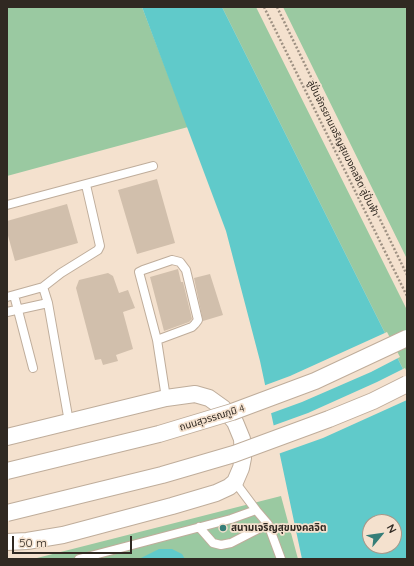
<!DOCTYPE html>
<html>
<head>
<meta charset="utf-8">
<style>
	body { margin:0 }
	#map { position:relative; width:414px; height:566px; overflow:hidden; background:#f4e1ce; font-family:Quicksand,sans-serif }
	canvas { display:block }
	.frame { position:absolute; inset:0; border:8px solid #302922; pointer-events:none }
	.north { position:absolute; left:362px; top:514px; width:40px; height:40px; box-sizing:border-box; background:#f4e1ce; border:1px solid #a69789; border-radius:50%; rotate:61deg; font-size:11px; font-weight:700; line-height:16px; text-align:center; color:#302922 }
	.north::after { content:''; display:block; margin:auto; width:14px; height:18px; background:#367e78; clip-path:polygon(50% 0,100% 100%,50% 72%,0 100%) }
	.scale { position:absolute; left:12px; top:536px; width:120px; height:18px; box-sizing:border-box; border:2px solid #302922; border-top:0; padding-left:5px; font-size:12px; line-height:14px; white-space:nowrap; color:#302922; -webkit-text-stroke:3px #f4e1ce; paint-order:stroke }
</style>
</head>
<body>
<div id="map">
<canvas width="414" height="566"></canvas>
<div class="frame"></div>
<div class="north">N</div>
<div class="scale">50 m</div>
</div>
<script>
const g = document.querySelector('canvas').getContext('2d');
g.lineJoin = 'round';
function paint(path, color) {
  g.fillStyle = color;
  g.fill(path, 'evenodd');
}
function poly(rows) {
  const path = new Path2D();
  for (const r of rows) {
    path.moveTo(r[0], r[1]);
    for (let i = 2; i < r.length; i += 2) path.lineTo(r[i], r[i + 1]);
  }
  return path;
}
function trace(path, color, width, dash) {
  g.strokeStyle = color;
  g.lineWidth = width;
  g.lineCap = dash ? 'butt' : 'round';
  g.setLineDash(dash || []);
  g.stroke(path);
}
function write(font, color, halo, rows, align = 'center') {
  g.font = font + ' Quicksand,"Noto Sans Thai",sans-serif';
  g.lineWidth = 3.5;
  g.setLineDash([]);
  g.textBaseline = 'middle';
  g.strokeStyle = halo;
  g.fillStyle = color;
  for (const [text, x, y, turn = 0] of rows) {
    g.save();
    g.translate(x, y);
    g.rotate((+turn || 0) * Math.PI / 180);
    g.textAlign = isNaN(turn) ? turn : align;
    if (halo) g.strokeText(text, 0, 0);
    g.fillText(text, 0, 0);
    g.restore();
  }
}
paint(poly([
	[7,7,142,7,188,127,7,176],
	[222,7,256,7,407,310,407,377],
	[283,7,405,7,407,10,407,259],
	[281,496,298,559,33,559]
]), '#9ac9a1');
paint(poly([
	[142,7,222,7,407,377,407,559,302,559,260,361,226,231],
	[370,522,394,522,394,546,370,546],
	[159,549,172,549,182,554,185,559,139,559]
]), '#60caca');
paint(poly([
	[387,332,400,357,371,372,302,402,269,414,263,386,290,376],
	[405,368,407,372,407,400,323,438,278,454,272,426,308,413,377,382]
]), '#f4e1ce');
paint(poly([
	[157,179,175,243,137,254,118,190],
	[67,204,78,243,15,261,7,232,7,221],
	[178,269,181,282,183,282,192,319,189,322,164,331,150,277],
	[108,273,113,276,119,293,128,290,135,308,123,312,133,349,116,355,118,361,103,365,101,359,95,360,76,288,79,280],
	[210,274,223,315,203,321,194,278]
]), '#d1bfac');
const lane = poly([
	[7,205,153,166],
	[172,260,180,262,186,270,198,320,195,324,192,327,157,340,139,272,143,270,172,260],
	[43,287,61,273,98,250,100,246,86,185],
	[14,295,33,368],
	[7,297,43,287,48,303,69,422],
	[7,312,48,303],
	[157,340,166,398],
	[268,524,281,559],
	[199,527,213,543,221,545,231,543,268,524,256,510],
	[79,559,231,519,256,510,235,482]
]);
const street = poly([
	[7,437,166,398,195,394,209,398,223,408,235,422,242,439,243,458,241,468,235,482,229,487,216,493,172,506,63,535,27,541,7,542]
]);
trace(lane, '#bfad9b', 10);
trace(street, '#bfad9b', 18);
trace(poly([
	[264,7,407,296],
	[277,7,407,275]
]), '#9e9183', 2.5, [2, 2]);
trace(lane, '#fff', 8);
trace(street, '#fff', 16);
const streetBridge = poly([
	[7,471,159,434,232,412,315,381,407,338],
	[7,513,162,475,234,454,329,419,373,401,407,384]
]);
trace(streetBridge, '#bfad9b', 18, []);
trace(streetBridge, '#fff', 16);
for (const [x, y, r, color] of [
	[223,528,4,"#367e78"]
]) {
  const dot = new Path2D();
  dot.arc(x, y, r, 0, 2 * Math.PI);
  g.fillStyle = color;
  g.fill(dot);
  trace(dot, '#f4e1ce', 1.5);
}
write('10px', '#302922', '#f4e1ce', [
	["ลู่ปั่นจักรยานเจริญสุขมงคลจิต ลู่ปั่นฟ้า",343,148,64],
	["ถนนสุวรรณภูมิ 4",212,418,-17]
]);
write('bold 10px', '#302922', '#f4e1ce', [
	["สนามเจริญสุขมงคลจิต",231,528]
], 'left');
</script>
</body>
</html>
